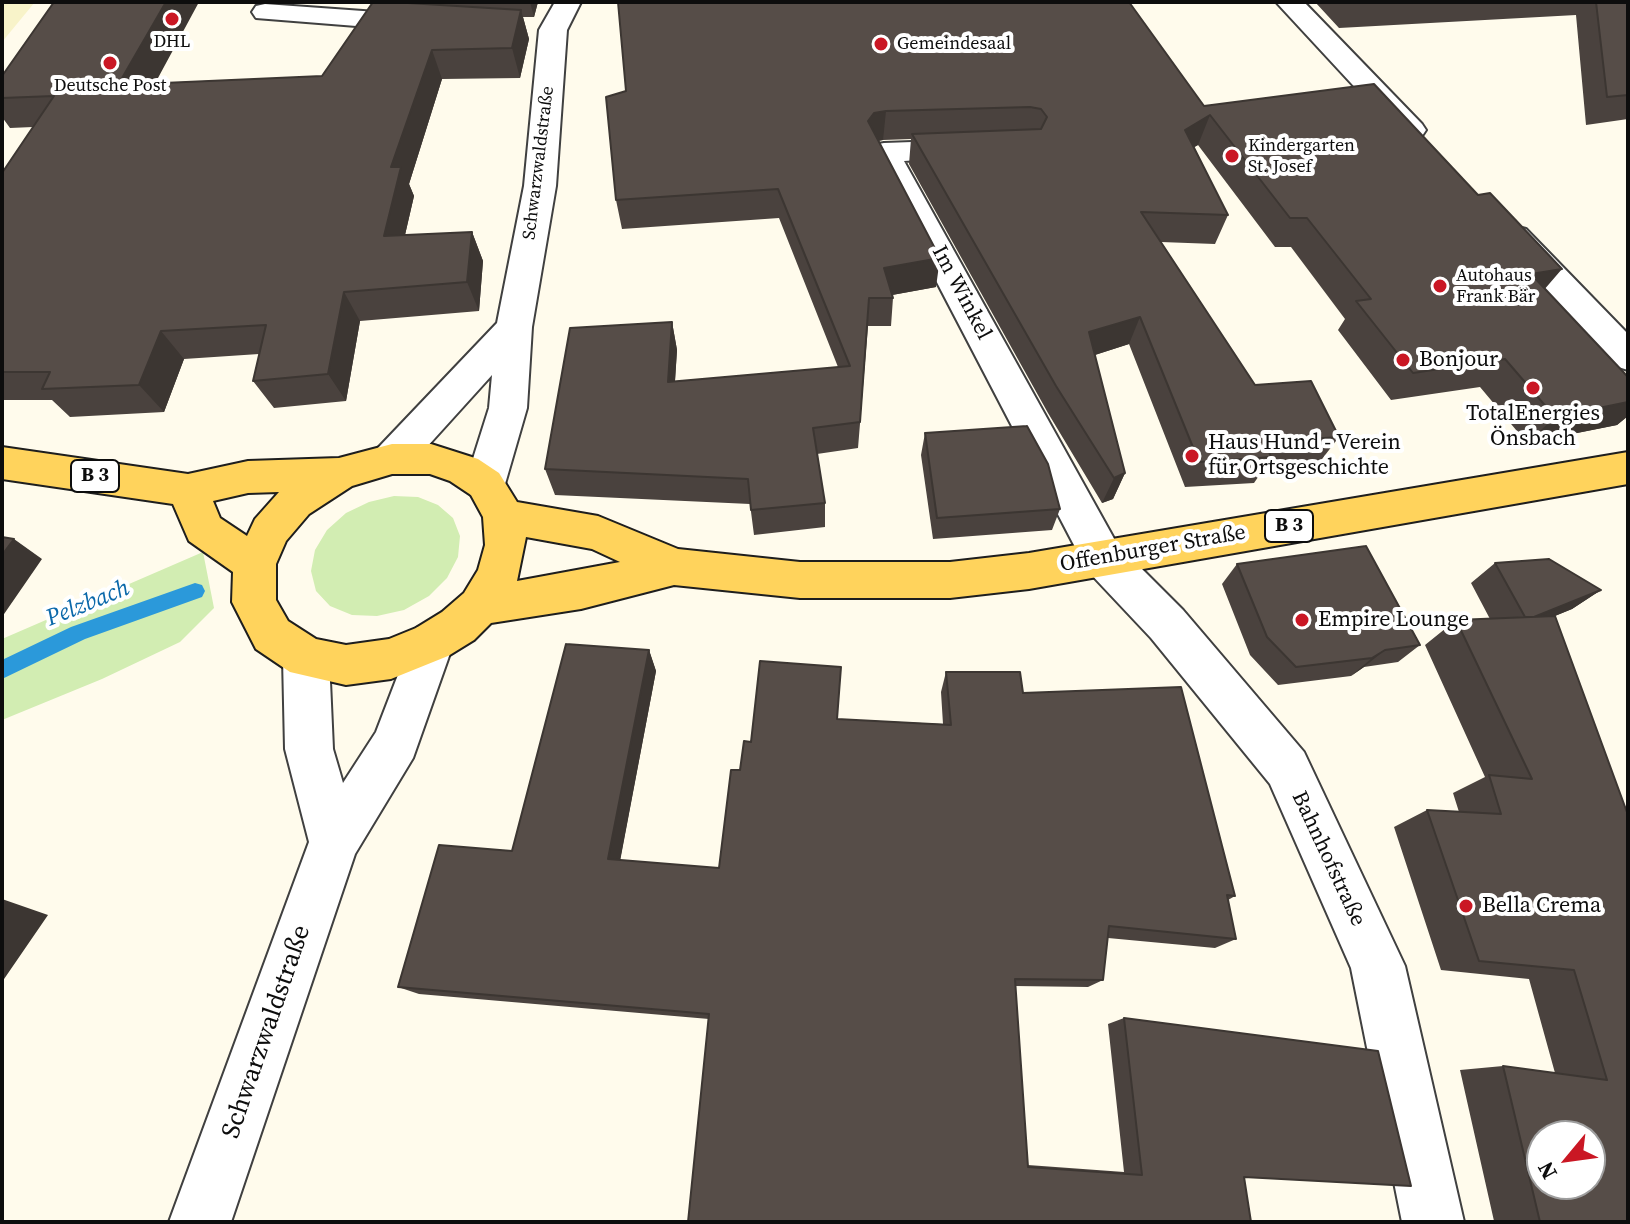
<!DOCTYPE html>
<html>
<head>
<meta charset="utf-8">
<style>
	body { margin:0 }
	#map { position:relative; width:1630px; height:1224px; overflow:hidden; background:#fffbec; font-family:"Source Serif 4",serif }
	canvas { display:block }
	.frame { position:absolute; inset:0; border:4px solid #0d0d0d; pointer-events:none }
	.north { position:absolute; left:1526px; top:1120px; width:80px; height:80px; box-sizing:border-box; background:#fff; border:2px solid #9e9e9e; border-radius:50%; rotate:241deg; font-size:22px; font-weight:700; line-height:32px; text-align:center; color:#0d0d0d }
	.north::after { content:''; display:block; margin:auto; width:28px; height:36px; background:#ca1724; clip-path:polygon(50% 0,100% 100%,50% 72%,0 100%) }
</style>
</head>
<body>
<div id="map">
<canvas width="1630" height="1224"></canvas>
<div class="frame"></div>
<div class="north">N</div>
</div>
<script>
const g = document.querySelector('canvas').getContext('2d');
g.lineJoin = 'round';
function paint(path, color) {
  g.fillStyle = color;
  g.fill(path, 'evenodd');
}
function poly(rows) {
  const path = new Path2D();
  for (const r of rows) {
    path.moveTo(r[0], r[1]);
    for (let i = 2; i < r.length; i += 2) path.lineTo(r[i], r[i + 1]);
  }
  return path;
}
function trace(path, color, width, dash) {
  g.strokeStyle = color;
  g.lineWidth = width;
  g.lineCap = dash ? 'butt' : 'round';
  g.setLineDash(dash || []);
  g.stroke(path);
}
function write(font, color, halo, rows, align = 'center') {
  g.font = font + ' "Source Serif 4",serif';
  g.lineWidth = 8;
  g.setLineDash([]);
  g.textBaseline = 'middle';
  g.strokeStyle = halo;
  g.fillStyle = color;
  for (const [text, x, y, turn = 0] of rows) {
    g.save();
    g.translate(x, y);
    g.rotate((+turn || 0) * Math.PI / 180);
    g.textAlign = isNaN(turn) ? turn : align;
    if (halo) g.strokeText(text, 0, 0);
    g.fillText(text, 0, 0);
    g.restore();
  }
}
paint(poly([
	[2,2,35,2,2,42]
]), '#f8f3c9');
paint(poly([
	[394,496,418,497,438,505,453,518,460,536,458,557,447,578,429,596,404,610,377,616,352,615,330,606,316,591,311,571,315,550,327,530,346,513,369,502],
	[203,552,214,608,180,642,102,679,2,720,2,639]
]), '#d2edb2');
paint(poly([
	[195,583,202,585,205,591,202,597,85,639,2,679,2,660,71,627,195,583]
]), '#2b99da');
const minor = poly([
	[555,2,581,2,567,30,556,186,532,327,527,408,505,484,499,495,485,500,471,495,465,484,489,408,492,375,406,470,392,474,378,470,372,459,378,448,497,323,524,186,539,30,555,2],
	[1276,2,1304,2,1422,124,1426,130,1422,136,1411,139,1400,136,1276,2],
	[265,4,419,15,429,17,433,23,429,29,419,31,256,18,252,12,256,6,265,4],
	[969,140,980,142,984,149,980,156,904,161,1117,544,1183,610,1304,752,1405,966,1464,1222,1402,1222,1351,968,1270,784,1151,638,1087,570,869,152,873,145,884,143,969,140],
	[1514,226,1526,229,1628,334,1628,370,1615,366,1502,245,1497,237,1502,229,1514,226],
	[432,622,448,628,454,642,413,758,355,854,231,1222,169,1222,309,842,285,749,283,658,290,644,306,638,322,644,329,658,333,749,343,783,376,732,416,628,432,622]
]);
const major = poly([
	[392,444,431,444,478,459,499,473,517,502,598,516,678,549,800,562,950,562,1029,553,1628,452,1628,484,1029,589,950,598,800,598,674,585,581,609,491,623,474,640,448,656,391,679,346,685,290,672,256,649,232,602,233,572,189,541,173,504,2,479,2,447,188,474,248,461,339,458,392,444],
	[392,474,430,474,450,481,471,495,483,517,485,545,478,570,464,593,442,612,416,628,389,639,346,645,316,639,288,621,276,600,276,564,286,541,309,514,352,486,392,474],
	[279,492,255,519,247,536,220,518,213,501,248,493,279,492],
	[526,537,592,549,620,562,517,581,526,537]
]);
trace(minor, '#404040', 4);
trace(major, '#1e1e1e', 4);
paint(minor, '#fff');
paint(major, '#ffd35c');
paint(poly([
	[373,2,538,2,534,17,523,17,529,39,520,78,442,79,409,184,414,196,405,235,472,232,483,261,479,311,360,321,346,401,274,408,253,381,259,354,184,359,164,412,70,417,52,400,2,400,2,173,33,127,10,128,2,117,2,76,155,83,322,76],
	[1315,2,1628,2,1628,119,1586,125,1576,15,1339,28],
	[606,97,1204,106,1545,289,1628,377,1628,416,1617,425,1527,443,1480,387,1391,400,1338,330,1345,319,1291,247,1275,247,1198,145,1194,147,1228,215,1215,244,1161,242,1255,385,1339,437,1319,463,1265,467,1254,483,1185,487,1129,344,1095,355,1125,473,1113,499,1102,503,1048,413,909,164,911,139,883,140,878,141,936,287,892,295,893,298,891,326,868,326,858,448,817,454,825,503,825,527,754,535,750,504,555,495,545,469,672,322,677,350,675,382,838,367,779,218,622,229,616,200],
	[925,433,1060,509,1052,530,933,539,921,455],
	[1495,563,1601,590,1572,609,1555,616,1628,1222,1494,1221,1460,1070,1503,1066,1555,1073,1529,979,1441,970,1394,827,1427,810,1459,812,1453,793,1485,777,1425,645,1456,620,1490,619,1471,583],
	[1237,564,1420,645,1398,662,1364,667,1351,676,1278,685,1250,655,1222,584],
	[649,650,656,671,620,860,719,868,740,770,751,742,838,719,943,724,941,692,946,672,1023,693,1235,896,1228,900,1236,939,1215,948,1108,938,1103,980,1088,987,1015,986,1028,1165,1124,1172,1108,1024,1124,1018,1244,1177,688,1222,709,1019,419,994,398,987,512,851]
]), '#4a423e');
paint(poly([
	[166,2,199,2,138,115,118,85],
	[530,2,538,2,534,17],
	[521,10,529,39,520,78,512,48],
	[432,50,442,79,409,184,414,196,398,265,384,236,391,167],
	[886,111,883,140,872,142,868,121,874,113],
	[1210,115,1198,145,1174,159,1185,130],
	[472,232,483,261,479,311,467,282],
	[940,258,936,287,881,297,884,268],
	[1562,269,1537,298,1531,274],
	[344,292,360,321,346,401,328,374],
	[1140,317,1129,344,1079,360,1089,332],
	[672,322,677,350,673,409,668,382],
	[161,331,184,359,164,412,139,385],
	[1628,402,1628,416,1617,425,1527,443,1555,417],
	[1125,473,1113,499,1102,503,1114,478],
	[14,539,42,559,2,617,2,555],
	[1601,590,1572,609,1500,638,1527,620],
	[649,650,656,671,618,872,608,859],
	[1385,650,1364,667,1351,676,1372,658],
	[2,899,48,915,2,982]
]), '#3c3632');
const building = poly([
	[54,2,166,2,118,85,322,76,373,2,392,2,521,10,512,48,432,50,391,167,401,167,384,236,472,232,467,282,344,292,328,374,253,381,266,325,161,331,139,385,42,389,50,372,2,372,2,173,54,96,2,98,2,76,54,2],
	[618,2,1129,2,1204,106,1374,84,1478,195,1490,193,1562,269,1531,274,1628,377,1628,402,1555,417,1505,359,1413,373,1356,301,1371,299,1307,218,1290,218,1210,115,1185,130,1228,215,1141,212,1255,385,1311,381,1339,437,1265,442,1271,457,1199,462,1140,317,1089,332,1125,473,1114,478,1056,386,912,134,1041,129,1047,117,1041,109,1030,107,886,111,874,113,868,121,940,258,884,268,893,298,869,298,860,422,813,428,825,503,751,510,748,479,545,469,570,328,672,322,668,382,850,366,778,189,616,200,606,97,626,91,618,2],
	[1596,2,1628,2,1628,95,1607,97,1596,2],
	[1027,426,1048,464,1060,509,937,518,925,433,1027,426],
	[2,537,14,539,2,555,2,537],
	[1366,546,1420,645,1385,650,1372,658,1296,667,1267,637,1237,564,1366,546],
	[1549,559,1601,590,1534,617,1525,617,1495,563,1549,559],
	[1555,616,1628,815,1628,1222,1540,1222,1503,1066,1607,1080,1574,970,1479,961,1427,810,1501,814,1489,775,1532,779,1456,620,1555,616],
	[1542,1136,1590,1136,1590,1184,1542,1184,1542,1136],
	[566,644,649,650,608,859,719,868,731,770,740,770,744,741,751,742,760,661,841,667,837,719,951,725,946,672,1020,672,1023,693,1181,687,1235,896,1227,895,1236,939,1109,926,1103,980,1015,979,1028,1167,1142,1175,1124,1018,1378,1051,1411,1186,1244,1177,1251,1222,688,1222,709,1014,398,987,439,845,512,851,566,644]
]);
paint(building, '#564d48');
trace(building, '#3c3632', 2);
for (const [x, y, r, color] of [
	[172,19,8,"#ca1724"],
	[881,44,8,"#ca1724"],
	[110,63,8,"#ca1724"],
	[1232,156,8,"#ca1724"],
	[1440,286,8,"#ca1724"],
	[1403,360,8,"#ca1724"],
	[1533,388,8,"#ca1724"],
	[1192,456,8,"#ca1724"],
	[1302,620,8,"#ca1724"],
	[1466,906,8,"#ca1724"]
]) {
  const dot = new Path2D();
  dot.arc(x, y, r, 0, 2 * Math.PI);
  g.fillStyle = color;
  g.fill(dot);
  trace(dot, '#fff', 3);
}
write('18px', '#0d0d0d', '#fff', [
	["DHL",172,42,"center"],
	["Gemeindesaal",897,44],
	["Deutsche Post",110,86,"center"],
	["Kindergarten",1248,146],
	["St. Josef",1248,167],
	["Autohaus",1456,276],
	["Frank Bär",1456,297]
], 'left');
write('18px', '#0d0d0d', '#fff', [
	["Schwarzwaldstraße",539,163,-83]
]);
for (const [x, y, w] of [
	[95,476,48],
	[1289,526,48]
]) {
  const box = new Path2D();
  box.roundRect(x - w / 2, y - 16, w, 32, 6);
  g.fillStyle = '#fff';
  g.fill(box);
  trace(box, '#0d0d0d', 2);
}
write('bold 20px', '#0d0d0d', null, [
	["B 3",95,476],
	["B 3",1289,526]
]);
write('22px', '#0d0d0d', '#fff', [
	["Im Winkel",961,293,62],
	["Offenburger Straße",1153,549,-10],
	["Bahnhofstraße",1328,859,65]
]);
write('22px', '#0d0d0d', '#fff', [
	["Bonjour",1419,360],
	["TotalEnergies",1533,414,"center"],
	["Önsbach",1533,439,"center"],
	["Haus Hund - Verein",1208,443],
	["für Ortsgeschichte",1208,468],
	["Empire Lounge",1318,620],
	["Bella Crema",1482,906]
], 'left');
write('italic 24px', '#0a68aa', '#fff', [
	["Pelzbach",88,604,-22]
]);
write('26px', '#0d0d0d', '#fff', [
	["Schwarzwaldstraße",267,1032,-71]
]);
</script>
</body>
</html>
